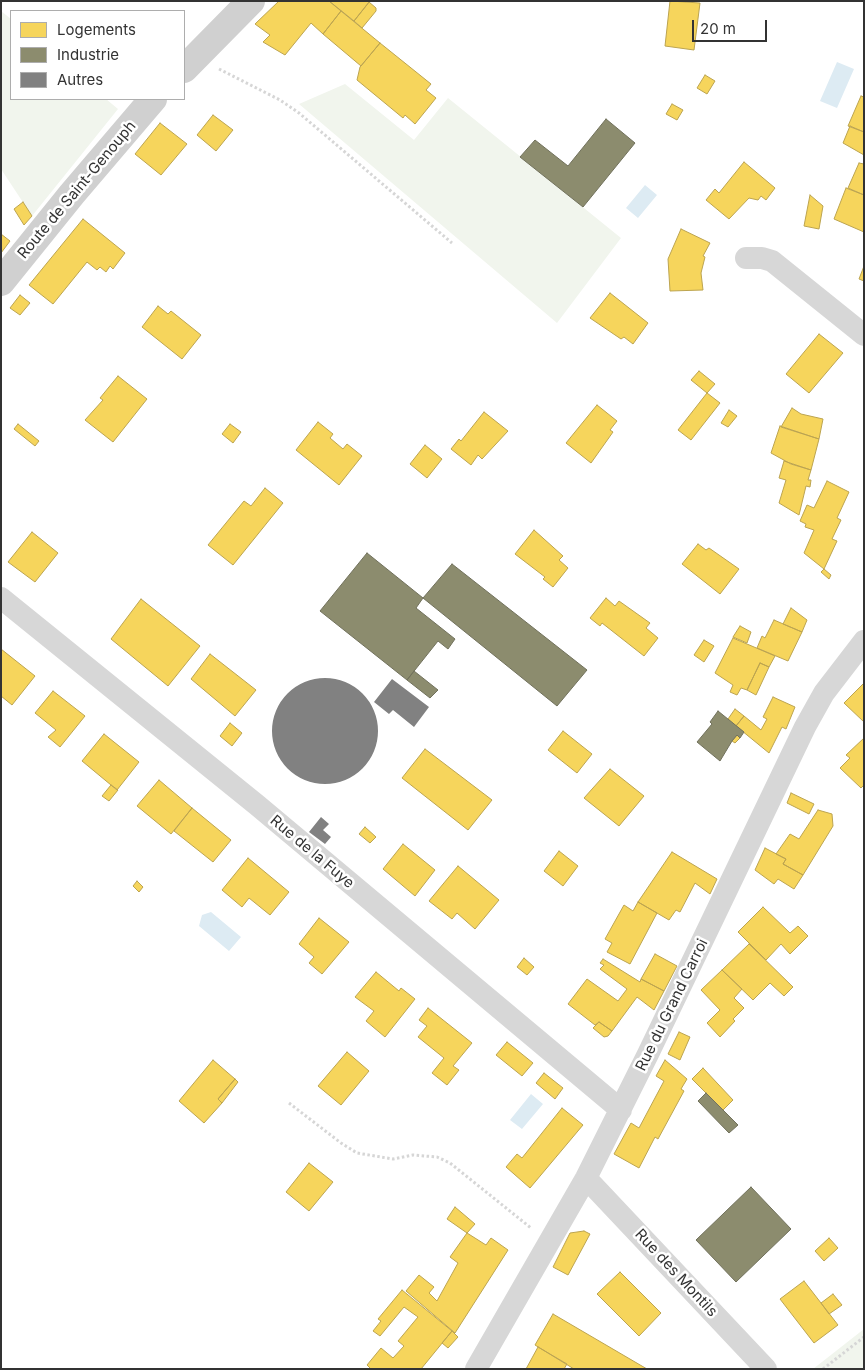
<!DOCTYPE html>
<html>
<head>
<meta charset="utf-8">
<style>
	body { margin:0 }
	#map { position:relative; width:865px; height:1370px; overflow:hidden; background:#fff; font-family:Inter,sans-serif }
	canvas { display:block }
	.frame { position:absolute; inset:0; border:2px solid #333; pointer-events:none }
	.legend { position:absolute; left:10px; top:10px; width:175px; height:90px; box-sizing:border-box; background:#fff; border:1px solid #adadad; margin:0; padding:6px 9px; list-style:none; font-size:15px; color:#333 }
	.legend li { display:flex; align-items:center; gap:10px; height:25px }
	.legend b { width:25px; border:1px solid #adadad }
	.scale { position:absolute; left:692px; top:20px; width:75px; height:22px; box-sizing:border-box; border:2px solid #333; border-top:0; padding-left:6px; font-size:15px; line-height:18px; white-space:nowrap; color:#333; -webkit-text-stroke:4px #fff; paint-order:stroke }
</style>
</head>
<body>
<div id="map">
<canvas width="865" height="1370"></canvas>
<div class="frame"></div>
<ul class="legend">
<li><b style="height:14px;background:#f6d55c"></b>Logements</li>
<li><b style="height:14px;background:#8c8c6e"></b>Industrie</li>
<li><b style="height:14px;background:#818181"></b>Autres</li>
</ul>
<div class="scale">20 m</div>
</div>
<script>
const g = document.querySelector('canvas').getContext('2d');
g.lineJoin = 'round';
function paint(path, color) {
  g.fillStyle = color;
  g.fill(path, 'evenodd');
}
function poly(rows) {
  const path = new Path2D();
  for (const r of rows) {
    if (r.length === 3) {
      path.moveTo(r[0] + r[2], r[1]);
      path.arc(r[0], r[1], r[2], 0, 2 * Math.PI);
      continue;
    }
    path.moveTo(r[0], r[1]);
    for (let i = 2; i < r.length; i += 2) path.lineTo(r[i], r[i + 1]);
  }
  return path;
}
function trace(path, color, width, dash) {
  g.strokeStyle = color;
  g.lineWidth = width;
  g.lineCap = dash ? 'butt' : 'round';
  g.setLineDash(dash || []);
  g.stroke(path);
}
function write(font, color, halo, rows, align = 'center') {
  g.font = font + ' Inter,sans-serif';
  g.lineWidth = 5;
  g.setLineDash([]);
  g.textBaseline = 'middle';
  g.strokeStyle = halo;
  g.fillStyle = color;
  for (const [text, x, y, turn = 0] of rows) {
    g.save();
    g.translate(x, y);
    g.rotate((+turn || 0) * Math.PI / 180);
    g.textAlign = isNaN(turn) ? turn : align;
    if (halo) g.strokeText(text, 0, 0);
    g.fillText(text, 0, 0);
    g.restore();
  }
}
paint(poly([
	[1,11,11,19,11,99,106,99,118,109,32,216,1,169],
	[345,84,414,140,448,98,621,238,557,323,299,104],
	[864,1329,864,1369,813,1369]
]), '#f1f5ed');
paint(poly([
	[837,62,854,69,837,108,820,101],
	[645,185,657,195,638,218,626,208],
	[211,912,241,937,229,951,199,926,202,915],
	[531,1094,543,1104,522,1129,510,1120]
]), '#ddebf3');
const homes = poly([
	[279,1,329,1,341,11,323,34,311,23,285,55,263,42,270,35,255,24,279,1],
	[329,1,370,1,354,21,329,1],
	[670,1,700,3,694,50,665,46,670,1],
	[369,2,376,8,376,11,362,28,354,21,369,2],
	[341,11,380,43,361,66,323,34,341,11],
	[380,43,431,84,426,90,436,98,415,124,405,115,403,118,357,80,360,67,380,43],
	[705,75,715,81,707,94,697,88,705,75],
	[861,96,864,97,864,132,848,126,861,96],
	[672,104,683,110,677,120,666,114,672,104],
	[213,115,233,130,216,151,197,135,213,115],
	[160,123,187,144,161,175,135,154,160,123],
	[850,126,864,132,864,155,843,143,850,126],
	[744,162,775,188,766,200,761,196,758,200,749,198,729,219,706,200,715,189,719,193,744,162],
	[859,163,864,164,864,195,848,188,859,163],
	[846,188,864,195,864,232,834,219,846,188],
	[810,195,823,206,819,229,804,226,810,195],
	[23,202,32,216,24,225,14,209,23,202],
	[83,219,125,253,113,269,110,266,106,272,100,267,97,270,87,262,53,304,29,285,83,219],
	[681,229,710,243,703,256,705,257,701,273,703,290,670,291,668,259,681,229],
	[1,234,10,241,1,253,1,234],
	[864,266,864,281,859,279,864,266],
	[610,293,648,323,633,344,624,337,621,339,590,318,610,293],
	[20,295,30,303,20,315,10,308,20,295],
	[158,306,168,314,171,311,201,335,182,359,142,327,158,306],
	[819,334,843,353,809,393,786,374,819,334],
	[699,371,715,384,707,393,691,380,699,371],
	[118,376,147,399,113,442,85,420,103,400,100,398,118,376],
	[707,393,720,403,691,440,678,430,707,393],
	[597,405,617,421,610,430,613,432,591,463,566,443,597,405],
	[792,408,801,414,823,419,819,439,781,427,792,408],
	[729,410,737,416,728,427,721,423,729,410],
	[484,412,508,431,482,459,478,455,471,465,451,449,459,439,461,441,484,412],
	[318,422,333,434,330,438,343,449,347,444,362,456,339,485,296,450,318,422],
	[18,424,39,441,35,446,14,429,18,424],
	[230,424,241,432,233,443,222,434,230,424],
	[780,426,819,439,811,470,791,464,771,453,780,426],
	[425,445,442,459,427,478,410,464,425,445],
	[784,461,811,470,808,480,811,480,810,487,806,486,799,515,779,503,786,480,779,478,784,461],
	[827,481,849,492,837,518,841,520,832,539,837,541,824,569,804,553,814,530,805,527,806,524,800,521,807,505,814,508,827,481],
	[265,488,283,503,233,565,208,545,244,501,251,506,265,488],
	[534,530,563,556,559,560,568,568,553,587,543,579,545,577,515,554,534,530],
	[32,532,58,553,35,582,8,562,32,532],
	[698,544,706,550,709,548,739,569,720,594,682,564,698,544],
	[824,569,831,575,829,579,821,572,824,569],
	[606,598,615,606,619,601,650,623,646,628,658,638,644,656,602,623,600,626,590,618,606,598],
	[141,599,200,646,168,686,111,639,141,599],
	[791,608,807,620,802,632,783,624,791,608],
	[774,620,802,632,788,661,757,648,762,636,765,638,774,620],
	[740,626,751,632,747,643,733,637,740,626],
	[733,638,775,656,769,667,760,663,747,690,741,688,737,695,730,692,733,685,715,673,733,638],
	[704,640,714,646,704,662,694,655,704,640],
	[1,649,35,676,12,705,1,696,1,649],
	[210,654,256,690,235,716,191,679,210,654],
	[760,663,769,667,756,695,747,690,760,663],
	[864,683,864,722,844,703,864,683],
	[53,691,85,716,60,747,48,737,56,730,35,713,53,691],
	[773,697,795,707,786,729,782,727,769,753,736,726,744,716,761,730,767,719,763,717,773,697],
	[735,709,744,716,736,726,728,719,735,709],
	[230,723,242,733,232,746,220,736,230,723],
	[563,731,592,754,577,773,548,750,563,731],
	[104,734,139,762,117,790,82,761,104,734],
	[737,735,740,738,735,743,732,741,737,735],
	[864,738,864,785,861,788,840,768,850,758,846,755,864,738],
	[425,749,492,800,468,830,402,778,425,749],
	[610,769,644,796,619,826,584,798,610,769],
	[159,780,192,808,171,834,137,806,159,780],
	[111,785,118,790,109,801,102,796,111,785],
	[791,793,814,804,809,814,787,803,791,793],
	[192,808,231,840,213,862,174,831,192,808],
	[818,810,832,814,833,826,803,875,783,864,786,859,776,854,790,834,799,839,818,810],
	[365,827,376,837,370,843,359,834,365,827],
	[403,844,435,870,415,896,383,869,403,844],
	[765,848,786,859,783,864,803,875,794,889,778,879,774,884,755,870,765,848],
	[559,851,578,866,563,886,544,871,559,851],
	[672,852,717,879,710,894,695,883,680,912,676,910,669,920,638,902,672,852],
	[248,858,289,892,270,915,249,898,242,907,222,890,248,858],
	[458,866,499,900,475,929,457,913,452,919,429,901,458,866],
	[137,881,143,887,139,892,133,886,137,881],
	[638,902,657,913,630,964,607,952,612,943,605,939,624,905,633,911,638,902],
	[763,907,790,933,798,926,808,936,790,954,781,944,766,960,738,932,763,907],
	[319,918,349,942,322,974,309,963,314,957,299,944,319,918],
	[749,944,793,987,784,996,770,983,753,1000,722,970,749,944],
	[655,954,677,966,664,991,641,979,655,954],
	[524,958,534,967,527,975,517,967,524,958],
	[603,959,640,982,641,979,664,991,654,1010,637,997,612,1031,599,1022,595,1025,568,1004,587,979,618,1001,627,989,600,969,604,965,600,963,603,959],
	[722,970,742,989,734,998,744,1008,733,1019,735,1021,720,1037,707,1023,720,1010,701,990,722,970],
	[376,972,399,991,401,988,415,999,385,1037,366,1021,374,1011,355,997,376,972],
	[428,1008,472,1043,453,1066,459,1070,447,1085,432,1073,444,1058,418,1037,427,1026,419,1020,428,1008],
	[599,1022,612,1031,608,1036,604,1037,593,1028,599,1022],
	[679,1032,690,1037,680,1060,668,1054,679,1032],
	[507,1042,533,1063,522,1076,496,1055,507,1042],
	[347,1052,369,1071,341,1105,318,1086,347,1052],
	[213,1060,235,1079,218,1099,222,1103,204,1123,179,1101,213,1060],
	[665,1060,687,1079,681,1089,684,1091,658,1139,655,1137,639,1168,614,1154,631,1123,639,1128,664,1081,656,1076,665,1060],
	[703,1068,733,1100,723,1110,692,1079,703,1068],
	[544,1073,563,1088,555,1099,536,1083,544,1073],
	[235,1079,238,1082,222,1103,218,1099,235,1079],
	[562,1108,583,1125,530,1188,506,1167,517,1154,522,1158,562,1108],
	[309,1163,333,1182,309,1211,286,1192,309,1163],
	[455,1207,475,1224,467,1233,447,1219,455,1207],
	[584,1231,590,1234,568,1275,553,1267,570,1233,584,1231],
	[467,1233,486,1245,491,1238,508,1250,455,1333,406,1291,419,1275,434,1287,429,1293,437,1301,458,1263,450,1257,467,1233],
	[829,1238,838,1248,824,1261,815,1251,829,1238],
	[620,1272,661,1313,639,1336,597,1294,620,1272],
	[804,1281,838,1325,814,1343,780,1299,804,1281],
	[402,1290,452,1331,421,1369,371,1369,367,1365,381,1348,393,1358,404,1346,398,1341,418,1317,404,1307,380,1336,373,1331,381,1321,378,1319,402,1290],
	[833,1294,842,1305,829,1314,821,1303,833,1294],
	[553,1314,647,1369,574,1369,535,1345,553,1314],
	[452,1331,458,1337,448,1348,442,1343,452,1331],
	[538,1347,567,1364,564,1369,526,1369,538,1347]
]);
paint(homes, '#f6d55c');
trace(homes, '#bca450', 1);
const industry = poly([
	[606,119,635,143,583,207,520,157,535,140,568,166,606,119],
	[367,553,423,598,416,608,455,639,448,649,438,641,407,680,320,611,367,553],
	[452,564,587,670,557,706,423,598,452,564],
	[414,671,438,690,430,698,407,680,414,671],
	[718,711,744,732,740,738,737,735,732,741,720,761,697,742,712,724,710,722,718,711],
	[706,1093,738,1125,729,1133,698,1101,706,1093],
	[751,1187,791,1229,736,1282,696,1240,751,1187]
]);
paint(industry, '#8c8c6e');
trace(industry, '#71715c', 1);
paint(poly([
	[325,731,53],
	[392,679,429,707,414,727,393,710,389,714,374,702],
	[321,817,329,824,323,830,331,837,325,844,309,832]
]), '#818181');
trace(poly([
	[219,69,280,100,299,113,452,243],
	[289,1103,341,1143,357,1153,393,1159,413,1155,437,1157,450,1163,531,1228],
	[823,1369,864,1337]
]), '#d6d6d6', 3, [2.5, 2.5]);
trace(poly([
	[746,258,762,258,772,261,864,335],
	[1,598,257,805,621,1110],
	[586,1178,766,1369],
	[476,1369,586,1178,648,1054,805,727,824,693,864,641]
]), '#d7d7d7', 22);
trace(poly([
	[184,69,251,1],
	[1,282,72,194,153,99]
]), '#d0d0d0', 28);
write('15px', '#333', '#fff', [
	["Route de Saint-Genouph",77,190,-50],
	["Rue de la Fuye",312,852,40],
	["Rue du Grand Carroi",672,1005,-64],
	["Rue des Montils",676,1273,47]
]);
</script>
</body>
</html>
